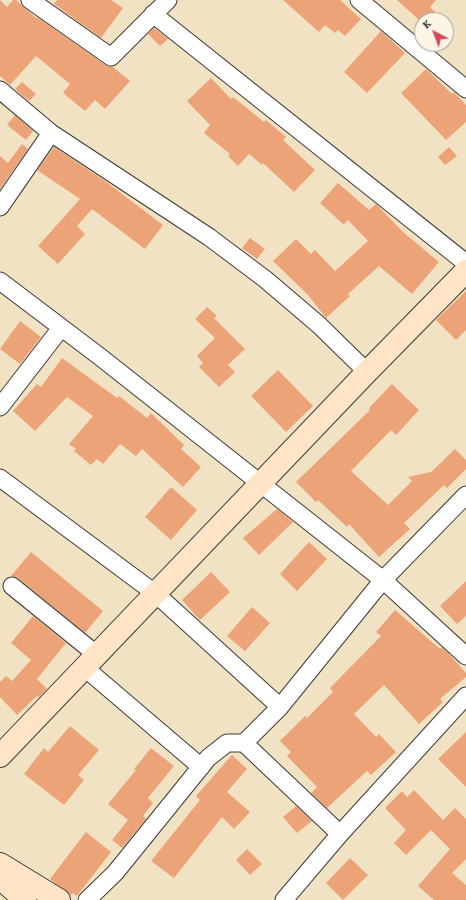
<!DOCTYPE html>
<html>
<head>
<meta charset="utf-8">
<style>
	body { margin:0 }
	#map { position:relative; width:466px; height:900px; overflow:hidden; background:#f2e2c4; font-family:"Gentium Book Plus",serif }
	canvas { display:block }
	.north { position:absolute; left:414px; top:12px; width:40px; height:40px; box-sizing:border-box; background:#fcf5e5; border:1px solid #a29e95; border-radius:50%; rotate:318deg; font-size:11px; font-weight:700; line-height:16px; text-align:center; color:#1c1c1c }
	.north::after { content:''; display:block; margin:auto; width:14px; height:18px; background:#d1495b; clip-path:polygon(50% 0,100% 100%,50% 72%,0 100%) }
</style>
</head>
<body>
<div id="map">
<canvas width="466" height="900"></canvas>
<div class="north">K</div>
</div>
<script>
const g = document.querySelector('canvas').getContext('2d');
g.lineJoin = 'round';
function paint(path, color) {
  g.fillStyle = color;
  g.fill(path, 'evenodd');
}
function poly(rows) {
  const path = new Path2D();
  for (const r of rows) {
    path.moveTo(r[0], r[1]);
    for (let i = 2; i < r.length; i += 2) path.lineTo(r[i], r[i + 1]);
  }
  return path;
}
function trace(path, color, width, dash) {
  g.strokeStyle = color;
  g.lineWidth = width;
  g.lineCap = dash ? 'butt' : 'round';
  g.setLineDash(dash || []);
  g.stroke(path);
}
paint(poly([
	[0,0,7,7,13,0,16,0,36,18,37,17,105,65,113,67,130,81,105,109,95,100,85,111,63,93,70,84,36,56,10,85,0,76],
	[57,0,111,0,123,8,101,38,54,4],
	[283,0,340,0,361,19,345,36,338,30,335,33,325,25,319,32],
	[397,0,436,0,430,7,443,20,419,20],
	[154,28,168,39,160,46,148,34],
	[381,31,405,53,367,93,344,72],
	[426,69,452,94,454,92,466,105,466,122,446,140,401,93],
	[211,78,231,99,233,97,264,122,266,120,286,137,283,140,315,170,294,192,263,163,262,165,249,154,238,166,228,156,230,154,204,133,210,125,187,101],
	[22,82,36,94,29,101,15,89],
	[15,115,33,131,26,140,7,125],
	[22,144,28,149,0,189,0,156,8,163],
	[54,147,105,181,163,225,145,249,92,209,77,226,85,234,58,264,38,246,80,199,37,170],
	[449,147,457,156,445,165,438,157],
	[338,183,369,210,376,204,403,232,439,262,412,294,379,266,348,294,350,296,326,318,308,295,273,261,296,239,311,254,315,250,335,271,368,241,348,220,344,225,320,203],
	[250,238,265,249,257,259,242,248],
	[466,291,466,330,456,340,436,320],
	[207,307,217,316,214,318,245,349,228,365,235,372,219,387,199,367,203,363,197,356,215,338,195,319],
	[20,321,41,337,20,364,0,349],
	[62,358,117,398,119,396,147,418,151,413,184,445,181,449,201,467,183,487,142,449,136,456,120,444,103,464,97,459,91,465,74,451,76,449,69,444,93,416,67,397,35,431,13,411,37,384,41,387],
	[278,370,313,406,286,432,251,396],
	[392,384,419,410,396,435,391,430,351,471,388,505,412,481,408,477,431,472,455,449,466,460,466,469,447,488,444,485,404,523,410,529,379,557,349,524,347,527,318,500,316,502,296,482,370,410,369,408],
	[171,487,197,510,171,540,145,517],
	[277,509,293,522,259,555,243,538],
	[309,542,327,559,297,591,280,574],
	[31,552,103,611,85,633,18,578,11,576],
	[211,572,230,592,200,620,182,600],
	[466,581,466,616,457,624,440,606],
	[252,607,270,623,245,651,227,636],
	[395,610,440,649,442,647,450,655,466,673,466,677,440,699,443,702,419,724,384,685,354,714,376,737,379,734,396,752,371,775,367,771,327,808,311,793,317,787,287,756,291,752,280,741,305,716,307,718,333,692,330,688,381,636,376,632],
	[33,616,66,643,37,679,47,689,39,697,37,696,17,715,0,697,0,682,6,676,12,681,31,660,11,643],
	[70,726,99,750,78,775,84,780,64,805,24,774,44,748,48,752],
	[466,732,466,787,438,759],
	[151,748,174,766,148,798,153,803,143,816,146,819,122,848,112,840,128,820,108,804,136,770,134,769],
	[232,755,247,769,227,792,250,812,234,829,222,817,174,878,151,861,200,800,196,796],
	[414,790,443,820,455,808,466,819,466,859,452,873,466,885,466,900,434,900,418,886,450,849,431,830,406,855,394,843,406,830,385,808,402,791,407,797],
	[296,806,312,821,297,833,283,817],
	[86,832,111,852,77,896,73,893,71,895,50,879],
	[247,849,262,864,250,875,236,860],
	[350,858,368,875,343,900,326,883]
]), '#eda378');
const street = poly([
	[30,0,111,57,168,0],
	[359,0,466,89],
	[153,14,466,263],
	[0,90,51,133,209,237,265,279,319,325,367,372],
	[0,207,51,133],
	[0,281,99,356,383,580,466,656],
	[0,407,61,328],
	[0,478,156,594,280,707],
	[12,586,97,655],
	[85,668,201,767],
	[244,743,340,834],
	[87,900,115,873,208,758,227,743,244,743,280,707,383,580,466,495],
	[284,900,340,834,466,696]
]);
const secondary = poly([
	[0,756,367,372,466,271],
	[0,864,59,900],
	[0,878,25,900]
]);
trace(street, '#3c3a35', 19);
trace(secondary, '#3c3a35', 24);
trace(street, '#fff', 17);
trace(secondary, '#ffe4c6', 22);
</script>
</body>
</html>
